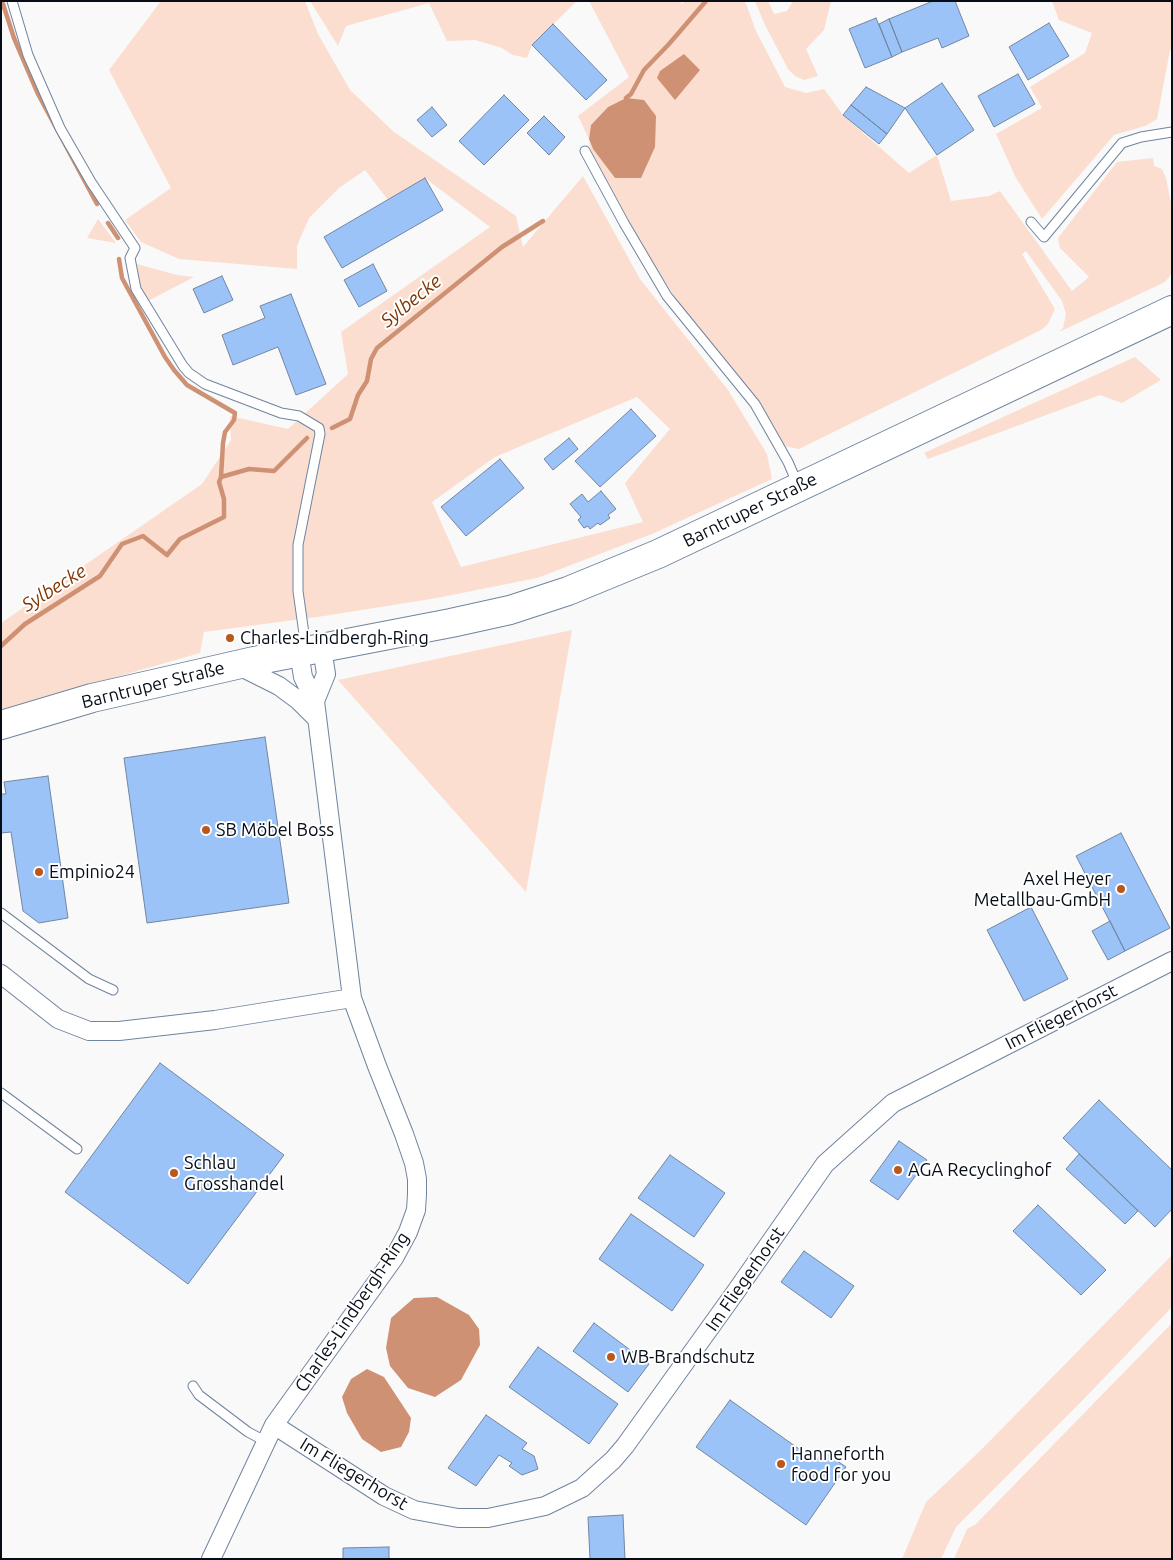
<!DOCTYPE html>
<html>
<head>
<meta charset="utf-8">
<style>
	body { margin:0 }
	#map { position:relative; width:1173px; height:1560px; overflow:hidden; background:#f9f9f9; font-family:Ubuntu,sans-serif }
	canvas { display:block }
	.frame { position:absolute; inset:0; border:2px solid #060d17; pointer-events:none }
</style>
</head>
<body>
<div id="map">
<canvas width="1173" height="1560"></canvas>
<div class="frame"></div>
</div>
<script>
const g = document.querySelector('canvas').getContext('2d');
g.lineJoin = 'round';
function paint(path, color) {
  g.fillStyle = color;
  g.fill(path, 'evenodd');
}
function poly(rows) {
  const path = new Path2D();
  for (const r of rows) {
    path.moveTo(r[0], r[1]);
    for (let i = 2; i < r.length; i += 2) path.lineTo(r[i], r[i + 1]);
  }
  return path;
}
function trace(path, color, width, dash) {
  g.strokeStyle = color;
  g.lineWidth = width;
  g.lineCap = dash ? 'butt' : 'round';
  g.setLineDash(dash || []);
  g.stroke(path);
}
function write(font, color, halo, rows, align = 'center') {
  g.font = font + ' Ubuntu,sans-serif';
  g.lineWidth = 4;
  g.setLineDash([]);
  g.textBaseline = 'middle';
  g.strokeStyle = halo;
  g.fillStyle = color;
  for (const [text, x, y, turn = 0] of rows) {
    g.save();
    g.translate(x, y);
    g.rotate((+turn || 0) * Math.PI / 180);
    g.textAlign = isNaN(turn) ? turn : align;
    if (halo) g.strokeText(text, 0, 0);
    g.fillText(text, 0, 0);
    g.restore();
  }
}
paint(poly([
	[161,1,305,1,318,34,350,90,394,132,516,216,523,247,583,176,640,279,728,390,767,454,772,479,652,534,537,578,437,598,324,616,204,632,200,653,1,710,1,623,202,484,231,440,230,416,288,429,348,374,341,332,490,227,425,178,388,200,365,170,339,188,309,218,297,246,297,269,179,259,141,242,125,220,171,188,109,70],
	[637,397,670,429,625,483,643,522,461,567,432,502,495,457],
	[310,1,577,1,532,45,527,58,513,55,502,48,475,40,447,41,429,3,346,26,338,46],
	[589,1,680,1,682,4,685,1,745,1,756,31,785,87,806,93,824,89,843,115,909,173,937,155,951,201,989,196,1000,191,1072,291,1089,277,1060,248,1058,238,1117,162,1153,158,1154,166,1162,169,1166,178,1172,208,1172,273,1165,282,1059,332,1063,328,1066,314,1062,301,1026,251,1022,254,1055,309,1048,324,1041,330,799,449,784,446,751,391,687,315,644,250,590,149,589,139,578,116,629,77],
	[626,98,615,178,593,149,589,139,591,125,608,107],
	[755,1,768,1,774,14,787,11,793,1,831,1,824,30,806,49,818,76,804,80,795,76,788,69,764,23],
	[1052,1,1172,1,1172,50,1170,50,1157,119,1145,126,1114,135,1042,219,1016,178,996,134,1042,108,1030,87,1085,53,1092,33,1059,20],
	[98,219,116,243,87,238],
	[137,264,177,275,194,277,148,301,140,286],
	[1135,357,1161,380,1122,403,1100,395,928,459,924,453],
	[572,630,526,892,338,680],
	[1172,1255,1172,1307,1080,1403,956,1527,941,1559,902,1559,926,1502,981,1450],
	[1172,1323,1172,1559,954,1559,967,1529,976,1524]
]), '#fbded0');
paint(poly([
	[684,54,700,70,675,100,657,78,660,71],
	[626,98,644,100,656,116,655,147,641,178,615,178,593,149,589,139,591,125,608,107],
	[437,1297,469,1315,479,1329,480,1345,461,1380,435,1397,408,1388,390,1366,386,1348,391,1318,414,1298],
	[367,1369,384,1377,411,1418,409,1432,401,1447,381,1452,362,1439,347,1413,342,1397,351,1379]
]), '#cf9173');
trace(poly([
	[2,1,14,38,38,94,97,204],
	[626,98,631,94,644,70,669,44,706,1],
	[108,223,118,238],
	[119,259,122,278,165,357,174,370,187,385,235,413,234,420,225,432,223,443,221,477],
	[332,428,350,419,358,395,367,381,371,359,377,348,502,247,543,221],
	[1,646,25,624,100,576,122,544,143,536,167,555,180,539,224,517,224,499,219,482,221,477,249,469,274,471,307,438]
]), '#cf9173', 4.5);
const building = poly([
	[933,1,955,1,969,36,942,48,938,38,902,52,889,19,933,1],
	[876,18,892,57,865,68,849,29,876,18],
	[889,19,902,52,892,57,879,24,889,19],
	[1049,23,1069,56,1028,80,1009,47,1049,23],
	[553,24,607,80,586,100,532,45,553,24],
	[1018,74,1035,104,994,127,978,96,1018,74],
	[942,83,974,130,937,155,905,108,942,83],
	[866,87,905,108,887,134,851,105,866,87],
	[504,95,529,120,484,165,459,141,504,95],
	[851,105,887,134,879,144,843,115,851,105],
	[432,107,447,125,432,137,417,120,432,107],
	[544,116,565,137,549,155,527,133,544,116],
	[425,178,443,210,342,268,324,237,425,178],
	[373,264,387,291,359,307,344,280,373,264],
	[222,276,233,300,204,313,193,289,222,276],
	[291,294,326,384,296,395,278,347,233,365,222,335,265,318,260,306,291,294],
	[631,409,656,436,600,487,575,461,631,409],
	[569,438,578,449,553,470,544,459,569,438],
	[500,459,524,488,466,536,441,507,500,459],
	[601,491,616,509,608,515,610,518,600,525,598,523,590,529,588,526,584,528,578,520,581,517,570,504,582,494,588,502,601,491],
	[265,737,289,903,147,923,124,758,265,737],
	[48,776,68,918,39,923,23,911,11,832,1,833,1,794,6,794,4,782,48,776],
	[1121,833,1170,928,1125,951,1076,856,1121,833],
	[1031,907,1068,979,1024,1001,987,930,1031,907],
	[1110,921,1125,951,1108,960,1092,931,1110,921],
	[160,1063,284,1155,188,1284,65,1192,160,1063],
	[1099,1100,1172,1170,1172,1209,1155,1227,1063,1138,1099,1100],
	[899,1141,927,1160,898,1200,870,1181,899,1141],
	[1079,1154,1138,1211,1125,1224,1066,1169,1079,1154],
	[670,1155,725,1193,694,1237,638,1198,670,1155],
	[1038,1205,1106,1270,1081,1295,1013,1231,1038,1205],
	[631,1214,704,1265,672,1311,599,1259,631,1214],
	[804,1251,854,1286,831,1318,781,1282,804,1251],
	[594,1323,649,1364,628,1392,573,1351,594,1323],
	[538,1347,618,1404,589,1444,509,1387,538,1347],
	[730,1400,816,1461,823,1451,846,1467,806,1525,696,1447,730,1400],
	[486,1415,527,1443,522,1449,534,1456,538,1469,522,1475,509,1466,512,1463,499,1455,476,1486,448,1468,486,1415],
	[623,1515,625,1559,590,1559,588,1517,623,1515],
	[389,1547,389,1559,343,1559,343,1548,389,1547]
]);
paint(building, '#9bc3f8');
trace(building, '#7286a1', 1);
const service = poly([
	[12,1,28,55,60,128,91,182,135,248,130,258,136,289,183,366,189,373,205,384,281,413,299,416,319,428,320,434,298,545,298,591,306,648],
	[585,151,624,223,667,296,755,404,788,462,798,485],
	[1031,222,1044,237,1122,143,1141,137,1172,132],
	[1,913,89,979,113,990],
	[1,1093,77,1149],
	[193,1386,199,1395,248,1432,265,1441]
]);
const minor = poly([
	[237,665,279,686,298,700,317,719],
	[315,701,326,674,322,648],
	[1,974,58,1019,89,1031,119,1031,215,1020,352,998],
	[274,1425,384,1496,414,1510,458,1518,488,1518,545,1506,582,1488,613,1460,625,1446,737,1290,825,1164,893,1103,1172,961],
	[211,1559,274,1425,394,1258,408,1232,416,1210,417,1194,417,1179,414,1163,404,1134,377,1066,352,998,315,701,303,677,299,652]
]);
const primary = poly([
	[1,725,92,698,254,661,451,623,510,610,568,591,658,554,1172,310]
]);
trace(service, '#6f849f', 11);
trace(minor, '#6f849f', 20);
trace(primary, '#6f849f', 30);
trace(service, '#fff', 9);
trace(minor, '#fff', 18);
trace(primary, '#fff', 28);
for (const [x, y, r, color] of [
	[230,638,5,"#ba581c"],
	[206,830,5,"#ba581c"],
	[39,872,5,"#ba581c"],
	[1121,889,5,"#ba581c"],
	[898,1170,5,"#ba581c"],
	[174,1173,5,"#ba581c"],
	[611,1357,5,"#ba581c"],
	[781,1464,5,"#ba581c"]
]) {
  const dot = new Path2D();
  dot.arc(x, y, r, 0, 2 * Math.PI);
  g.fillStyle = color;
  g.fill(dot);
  trace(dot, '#fff', 2);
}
write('18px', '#060d17', '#fff', [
	["Barntruper Straße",750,510,-26],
	["Barntruper Straße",153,685,-14],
	["Im Fliegerhorst",1061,1017,-27],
	["Im Fliegerhorst",745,1279,-55],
	["Charles-Lindbergh-Ring",352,1312,-56],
	["Im Fliegerhorst",354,1474,31]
]);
write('18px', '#060d17', '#fff', [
	["Charles-Lindbergh-Ring",240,638],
	["SB Möbel Boss",216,830],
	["Empinio24",49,872],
	["Axel Heyer",1111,879,"right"],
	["Metallbau-GmbH",1111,900,"right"],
	["Schlau",184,1163],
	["Grosshandel",184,1184],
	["AGA Recyclinghof",908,1170],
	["WB-Brandschutz",621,1357],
	["Hanneforth",791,1454],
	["food for you",791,1475]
], 'left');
write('italic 19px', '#7f3501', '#fff', [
	["Sylbecke",411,301,-39],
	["Sylbecke",54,588,-32]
]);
</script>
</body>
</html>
